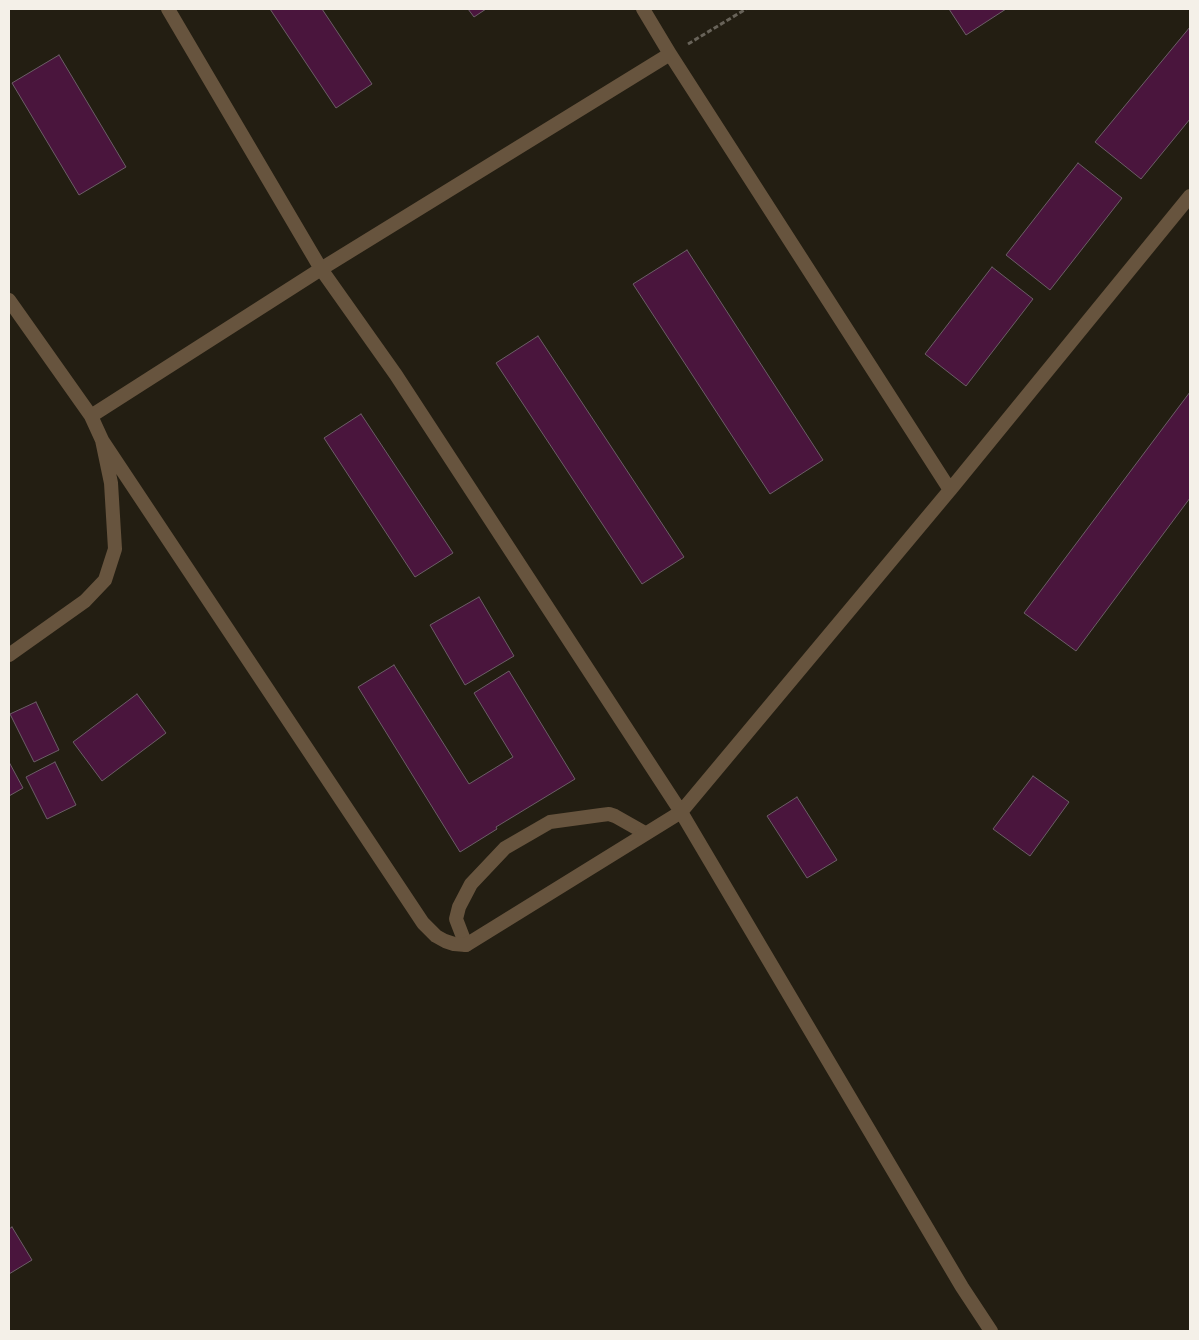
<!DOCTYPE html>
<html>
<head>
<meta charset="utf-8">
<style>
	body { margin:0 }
	#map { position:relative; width:1199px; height:1340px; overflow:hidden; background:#231e12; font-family:"Golos Text",sans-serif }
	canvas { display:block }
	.frame { position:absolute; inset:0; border:10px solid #f4f0e8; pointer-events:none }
</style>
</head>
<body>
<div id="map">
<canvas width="1199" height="1340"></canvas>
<div class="frame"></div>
</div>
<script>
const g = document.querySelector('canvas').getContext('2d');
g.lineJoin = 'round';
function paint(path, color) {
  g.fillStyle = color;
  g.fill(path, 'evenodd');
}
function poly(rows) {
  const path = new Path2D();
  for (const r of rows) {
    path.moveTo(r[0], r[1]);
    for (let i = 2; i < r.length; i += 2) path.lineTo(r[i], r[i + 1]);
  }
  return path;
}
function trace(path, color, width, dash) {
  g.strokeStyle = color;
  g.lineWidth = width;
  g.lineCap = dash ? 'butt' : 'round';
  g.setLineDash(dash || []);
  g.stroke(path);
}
const building = poly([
	[270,9,322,9,372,84,336,108,270,9],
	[468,9,486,9,474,17,468,9],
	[949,9,1006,9,966,35,949,9],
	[1190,27,1190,119,1141,179,1095,142,1190,27],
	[59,55,126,167,79,195,12,83,59,55],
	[1078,163,1122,198,1050,290,1006,255,1078,163],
	[687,250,823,460,770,494,633,284,687,250],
	[992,267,1033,299,966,386,925,354,992,267],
	[538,336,684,557,642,584,496,363,538,336],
	[1190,392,1190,498,1076,651,1024,613,1190,392],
	[361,414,453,553,415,577,324,438,361,414],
	[479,597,514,656,465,685,430,625,479,597],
	[394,665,469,784,513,757,474,693,509,671,575,779,496,827,497,829,460,852,358,687,394,665],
	[137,694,166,733,102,781,73,742,137,694],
	[36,702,59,750,34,762,10,714,36,702],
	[9,762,23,788,9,796,9,762],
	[55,762,76,805,47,819,26,777,55,762],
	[1033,776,1069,802,1030,856,993,829,1033,776],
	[797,797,837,860,807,878,767,816,797,797],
	[12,1227,32,1260,9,1274,9,1229,12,1227]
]);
paint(building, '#4a153d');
trace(building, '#6c5e67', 1);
trace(poly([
	[688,44,746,9]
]), '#686359', 3, [5, 2.5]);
trace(poly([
	[466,945,456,919,459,907,471,884,505,848,550,822,601,815,609,814,615,816,645,833]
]), '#67543e', 14);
trace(poly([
	[168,9,321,269,396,375,681,812,962,1287,991,1331],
	[9,300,91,416,102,440,111,483,115,549,105,580,85,601,9,655],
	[91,416,321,269,670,54],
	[102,440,423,923,436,936,445,941,454,944,466,945,681,812,950,490,670,54,643,9],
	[950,490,1190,196]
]), '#67543e', 14);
</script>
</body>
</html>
